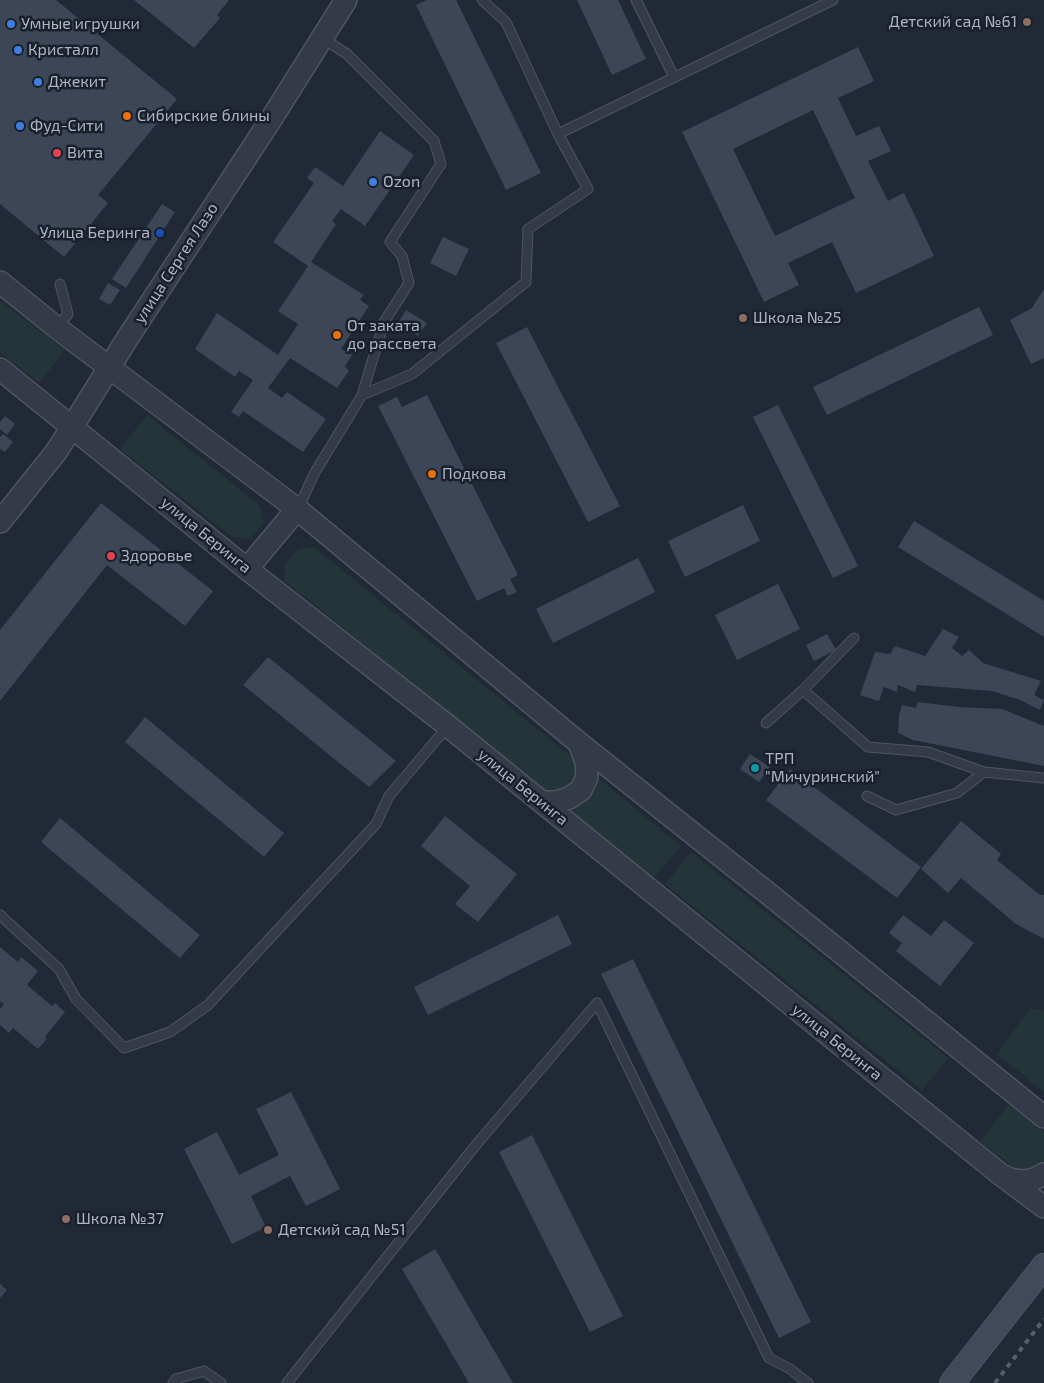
<!DOCTYPE html>
<html>
<head>
<meta charset="utf-8">
<style>
	body { margin:0 }
	canvas { display:block; background:#212836 }
</style>
</head>
<body>
<canvas width="1044" height="1383"></canvas>
<script>
const g = document.querySelector('canvas').getContext('2d');
g.lineJoin = 'round';
function paint(path, color) {
  g.fillStyle = color;
  g.fill(path, 'evenodd');
}
function poly(rows) {
  const path = new Path2D();
  for (const r of rows) {
    path.moveTo(r[0], r[1]);
    for (let i = 2; i < r.length; i += 2) path.lineTo(r[i], r[i + 1]);
  }
  return path;
}
function trace(path, color, width, dash) {
  g.strokeStyle = color;
  g.lineWidth = width;
  g.lineCap = dash ? 'butt' : 'round';
  g.setLineDash(dash || []);
  g.stroke(path);
}
function write(font, color, halo, rows, align = 'center') {
  g.font = font + ' "Exo 2",sans-serif';
  g.lineWidth = 5;
  g.setLineDash([]);
  g.textBaseline = 'middle';
  g.strokeStyle = halo;
  g.fillStyle = color;
  for (const [text, x, y, turn = 0] of rows) {
    g.save();
    g.translate(x, y);
    g.rotate((+turn || 0) * Math.PI / 180);
    g.textAlign = isNaN(turn) ? turn : align;
    if (halo) g.strokeText(text, 0, 0);
    g.fillText(text, 0, 0);
    g.restore();
  }
}
paint(poly([
	[0,301,65,350,39,383,0,352],
	[147,415,259,505,264,523,251,539,232,537,120,449],
	[314,547,574,759,577,775,565,791,548,793,285,581,285,565,298,549],
	[598,778,681,846,654,878,571,813],
	[691,852,948,1058,922,1090,665,884],
	[1030,1008,1044,1011,1044,1092,997,1054],
	[1009,1104,1044,1132,1044,1164,1035,1170,1021,1171,1015,1168,980,1141]
]), '#233538');
paint(poly([
	[0,0,56,0,177,99,98,195,108,203,64,257,0,204],
	[134,0,229,0,217,15,220,18,194,48],
	[427,0,456,0,541,173,506,190,416,5],
	[577,0,618,0,646,59,612,75],
	[858,47,874,81,838,98,856,136,879,126,891,151,868,161,888,201,904,193,934,256,856,293,832,242,788,263,799,285,764,302,682,132],
	[813,110,855,198,775,236,733,149],
	[380,131,414,155,365,226,341,209,332,221,336,224,311,262,364,295,360,300,369,306,341,349,352,355,345,366,349,371,337,388,290,358,268,388,282,398,287,392,326,419,303,452,243,411,239,417,231,412,253,380,239,371,235,377,195,349,217,313,278,355,298,324,278,311,308,266,273,242,314,183,307,178,315,167,343,186],
	[162,204,175,212,126,288,112,279],
	[443,237,469,249,456,276,430,263],
	[108,283,120,290,110,305,99,299],
	[1044,289,1044,358,1031,364,1010,320,1032,308],
	[979,307,993,335,827,415,813,387],
	[406,310,427,323,418,336,398,323],
	[527,327,620,506,588,522,496,343],
	[427,395,518,575,510,579,517,592,508,596,504,588,477,601,378,406,397,397,402,407],
	[778,405,858,566,833,578,753,417],
	[5,416,15,424,7,435,0,429,0,422],
	[3,434,13,442,5,452,0,449,0,437],
	[101,503,213,591,185,626,107,565,0,701,0,630],
	[743,505,760,541,685,577,668,541],
	[914,521,1044,601,1044,637,898,547],
	[638,558,655,592,553,643,536,609],
	[778,584,800,629,737,660,715,615],
	[943,629,959,637,952,648,962,656,969,650,983,663,1041,681,1034,695,1044,700,1040,710,1020,700,992,691,917,685,915,692,898,685,897,692,884,687,879,701,860,695,875,652,890,654,895,646,925,656],
	[827,634,836,650,814,661,806,645],
	[268,657,396,761,369,787,243,685],
	[918,702,959,707,1002,709,1044,726,1044,766,913,740,898,733,899,715,902,705,916,708],
	[145,717,284,833,264,857,125,742],
	[750,754,770,767,759,782,740,769],
	[790,769,921,867,897,898,766,800],
	[445,816,517,874,478,922,455,904,470,886,421,846],
	[60,818,200,935,180,958,41,842],
	[961,821,1001,854,997,860,1040,895,1044,895,1044,939,1016,924,961,878,948,893,921,869],
	[558,915,572,944,428,1015,414,987],
	[903,915,931,936,944,920,974,943,940,986,896,951,902,943,889,933],
	[0,947,18,962,21,957,38,971,27,985,52,1006,55,1003,65,1012,45,1037,47,1039,38,1049,13,1028,9,1033,0,1025,0,1009,4,1004,0,1001],
	[633,959,811,1322,779,1338,601,974],
	[291,1092,340,1189,306,1206,290,1176,251,1196,266,1227,232,1244,184,1149,217,1132,239,1175,279,1155,256,1109],
	[532,1135,623,1316,590,1332,499,1152],
	[435,1249,513,1383,469,1383,402,1269],
	[0,1284,7,1290,0,1298]
]), '#3d4656');
const service = poly([
	[482,0,506,22,558,134,833,0],
	[636,0,674,77],
	[57,328,68,314,60,284],
	[362,395,412,374,526,282,528,229,588,189,558,134],
	[298,509,314,474,362,395,384,322,409,283,402,256,390,242,441,164,434,141,347,54,322,38],
	[803,690,868,747,928,752,984,772],
	[766,723,803,690,854,638],
	[867,796,896,810,957,793,984,772,1044,778],
	[0,915,59,969,76,999,124,1048,170,1032,208,1005,376,824,389,796,448,726],
	[173,1383,176,1379,204,1371,221,1383],
	[287,1383,475,1146,597,1003,769,1358,790,1369,808,1383]
]);
const tertiary = poly([
	[0,282,57,328,297,509,579,743,770,895,1044,1117],
	[0,369,247,569,448,726,1000,1174,1044,1207],
	[0,522,56,452,72,427,127,339,270,121,346,0],
	[247,569,297,509],
	[542,802,556,802,569,798,581,790,587,777,586,762,579,743],
	[1004,1176,1010,1179,1021,1181,1032,1180,1044,1174]
]);
const secondary = poly([
	[952,1383,1044,1266]
]);
trace(service, '#4e5561', 11);
trace(tertiary, '#4e5561', 24);
trace(secondary, '#4e5561', 26);
trace(service, '#343a47', 9);
trace(tertiary, '#343a47', 21);
trace(secondary, '#42495a', 24);
trace(poly([
	[995,1383,1044,1319]
]), '#565e6e', 4, [5, 5]);
for (const [x, y, r, color] of [
	[1027,22,5,"#8d6e63"],
	[11,24,5,"#3f7fe0"],
	[18,50,5,"#3f7fe0"],
	[38,82,5,"#3f7fe0"],
	[127,116,5,"#e8710a"],
	[20,126,5,"#3f7fe0"],
	[57,153,5,"#e0444e"],
	[373,182,5,"#3f7fe0"],
	[160,233,5,"#1a4fb4"],
	[743,318,5,"#8d6e63"],
	[337,335,5,"#e8710a"],
	[432,474,5,"#e8710a"],
	[111,556,5,"#e0444e"],
	[755,768,5,"#0f9aa8"],
	[66,1219,5,"#8d6e63"],
	[268,1230,5,"#8d6e63"]
]) {
  const dot = new Path2D();
  dot.arc(x, y, r, 0, 2 * Math.PI);
  g.fillStyle = color;
  g.fill(dot);
  trace(dot, '#191f2b', 2);
}
write('16px', '#aeb5c3', '#191f2b', [
	["Детский сад №61",1017,22,"right"],
	["Умные игрушки",21,24],
	["Кристалл",28,50],
	["Джекит",48,82],
	["Сибирские блины",137,116],
	["Фуд-Сити",30,126],
	["Вита",67,153],
	["Ozon",383,182],
	["Улица Беринга",150,233,"right"],
	["Школа №25",753,318],
	["От заката",347,326],
	["до рассвета",347,344],
	["Подкова",442,474],
	["Здоровье",121,556],
	["ТРП",765,759],
	["\"Мичуринский\"",765,777],
	["Школа №37",76,1219],
	["Детский сад №51",278,1230]
], 'left');
write('16px', '#aeb5c3', '#191f2b', [
	["улица Сергея Лазо",176,263,-57],
	["улица Беринга",206,535,39],
	["улица Беринга",523,787,39],
	["улица Беринга",837,1042,39]
]);
</script>
</body>
</html>
